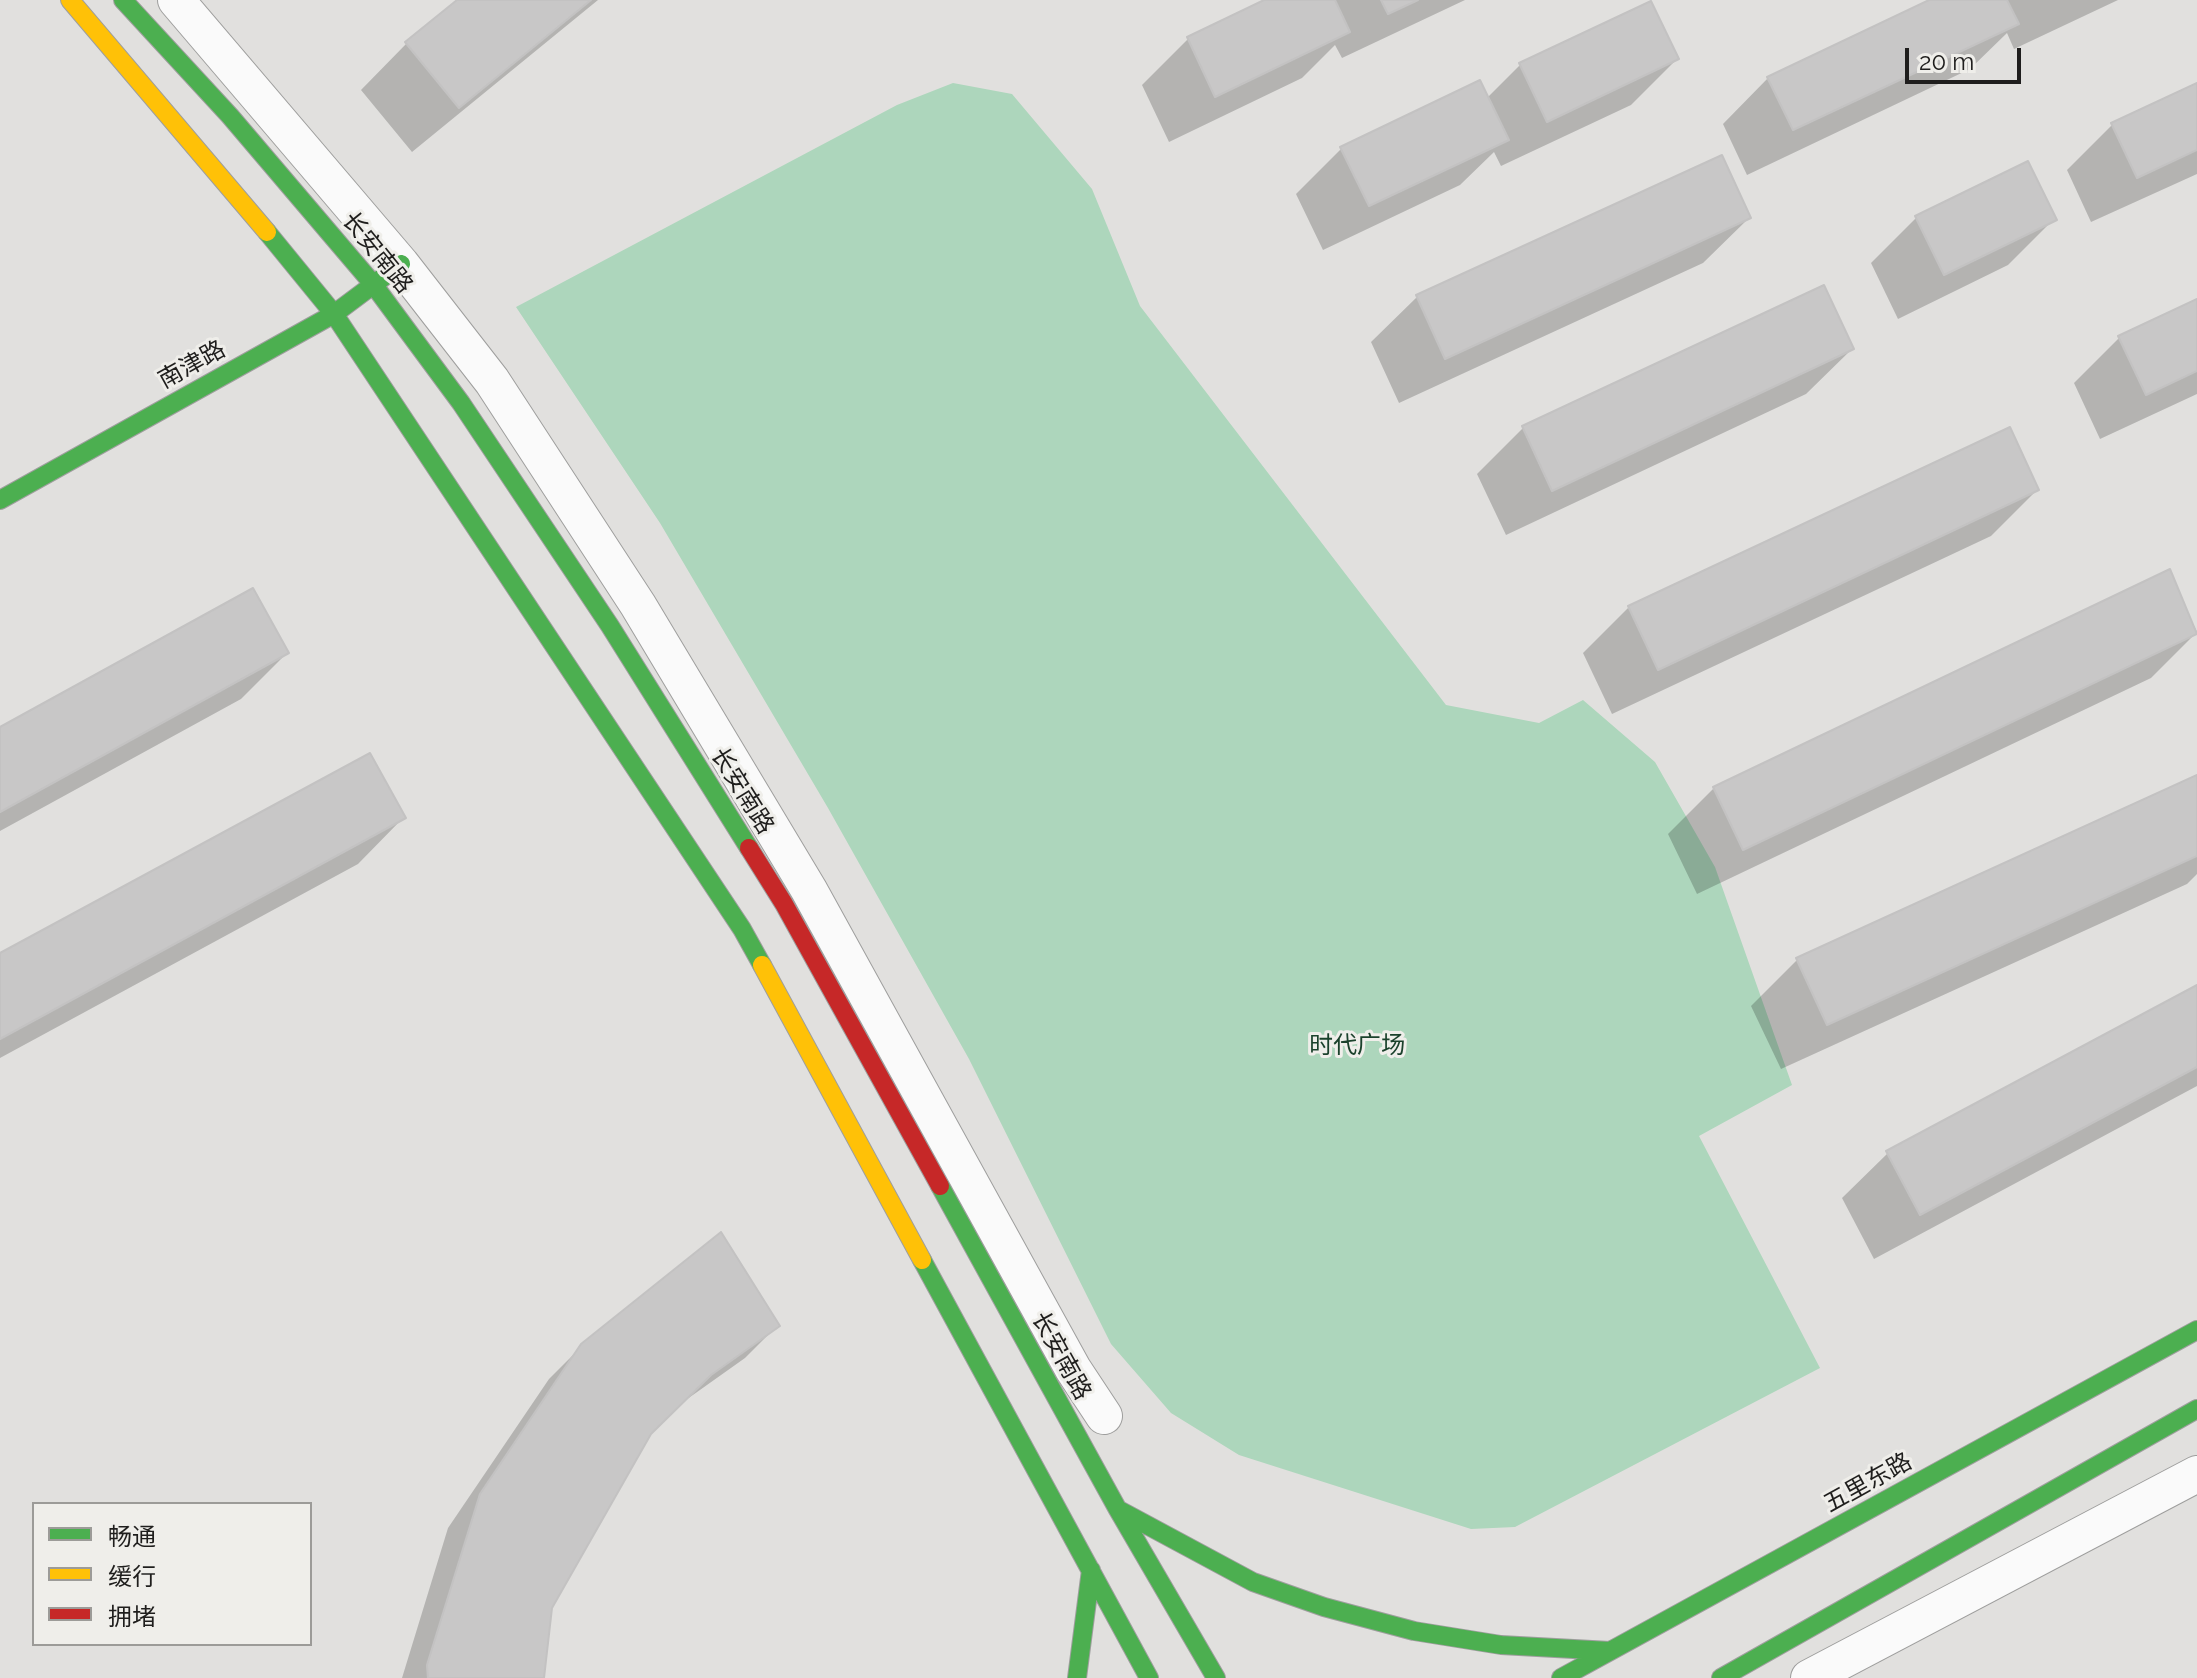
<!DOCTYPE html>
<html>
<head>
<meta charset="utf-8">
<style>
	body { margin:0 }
	#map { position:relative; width:2197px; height:1678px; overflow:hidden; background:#e1e0de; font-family:Raleway,"Noto Sans SC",sans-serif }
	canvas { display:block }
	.legend { position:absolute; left:32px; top:1502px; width:280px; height:144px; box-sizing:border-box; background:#efeeea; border:2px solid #9c9b98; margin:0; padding:10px 14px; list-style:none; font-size:24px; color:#1f1e1d }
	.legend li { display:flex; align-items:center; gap:16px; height:40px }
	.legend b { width:40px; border:2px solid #9c9b98 }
	.scale { position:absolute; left:1905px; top:48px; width:116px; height:36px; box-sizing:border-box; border:4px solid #1f1e1d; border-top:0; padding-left:10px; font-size:24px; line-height:28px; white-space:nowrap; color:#1f1e1d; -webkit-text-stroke:6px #efeeea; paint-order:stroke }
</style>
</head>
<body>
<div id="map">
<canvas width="2197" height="1678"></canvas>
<ul class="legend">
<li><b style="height:10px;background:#4caf50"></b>畅通</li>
<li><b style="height:10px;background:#ffc107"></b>缓行</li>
<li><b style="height:10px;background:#c62828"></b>拥堵</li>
</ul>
<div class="scale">20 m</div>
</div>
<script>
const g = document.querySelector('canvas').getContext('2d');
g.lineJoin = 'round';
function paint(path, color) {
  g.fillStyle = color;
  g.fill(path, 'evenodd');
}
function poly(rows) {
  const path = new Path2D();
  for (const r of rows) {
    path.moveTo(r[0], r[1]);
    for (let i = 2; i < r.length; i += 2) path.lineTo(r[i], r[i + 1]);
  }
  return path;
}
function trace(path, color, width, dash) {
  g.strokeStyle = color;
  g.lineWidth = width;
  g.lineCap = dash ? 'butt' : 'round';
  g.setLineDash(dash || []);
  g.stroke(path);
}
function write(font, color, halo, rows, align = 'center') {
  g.font = font + ' Raleway,"Noto Sans SC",sans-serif';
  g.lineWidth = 6;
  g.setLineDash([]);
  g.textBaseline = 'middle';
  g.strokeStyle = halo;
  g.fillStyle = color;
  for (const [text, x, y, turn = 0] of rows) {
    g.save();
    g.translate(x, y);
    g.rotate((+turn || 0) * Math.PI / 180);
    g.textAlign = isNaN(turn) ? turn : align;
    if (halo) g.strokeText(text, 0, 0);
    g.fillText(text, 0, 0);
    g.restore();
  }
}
paint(poly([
	[953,83,1012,94,1092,189,1140,306,1446,705,1539,723,1583,700,1655,762,1715,867,1792,1085,1699,1136,1820,1368,1515,1527,1471,1529,1239,1455,1171,1413,1111,1344,969,1059,828,808,660,523,516,307,897,105]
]), '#add6bc');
paint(poly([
	[460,0,598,0,412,152,361,90,406,44],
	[1269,0,1465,0,1342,58,1335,45,1302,78,1169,142,1142,85,1188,39],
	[1934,0,2118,0,2014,49,2007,33,1970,69,1747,175,1723,124,1768,78],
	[1650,4,1677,59,1631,105,1501,166,1494,152,1460,185,1323,250,1296,194,1342,148,1487,98,1520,65],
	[2197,86,2197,174,2091,222,2067,170,2112,125],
	[1749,218,1703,263,1399,403,1371,342,1417,297],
	[1916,218,2054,219,2008,265,1898,319,1871,263],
	[2197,301,2197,394,2100,439,2074,383,2120,337],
	[1852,349,1806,394,1506,535,1477,474,1523,428],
	[2037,490,1991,536,1612,714,1583,653,1629,607],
	[2169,572,2197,632,2151,678,1697,894,1668,834,1714,788],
	[287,653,241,699,0,831,0,729],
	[2197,777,2197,874,2187,884,1781,1069,1751,1006,1797,960],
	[403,818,358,864,0,1058,0,955],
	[2197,988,2197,1086,1874,1259,1842,1198,1888,1153],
	[777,1326,745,1358,676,1407,648,1434,550,1607,542,1678,402,1678,448,1528,549,1379,582,1346]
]), '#0003');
const building = poly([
	[457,0,591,0,459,108,405,42,457,0],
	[1264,0,1335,0,1350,32,1215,97,1187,37,1264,0],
	[1381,0,1418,0,1388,14,1381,0],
	[1929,0,2007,0,2019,24,1793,130,1767,77,1929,0],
	[1651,1,1679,59,1547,122,1519,63,1651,1],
	[1480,80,1509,140,1369,206,1340,147,1480,80],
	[2197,83,2197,150,2137,178,2111,123,2197,83],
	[1722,155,1751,218,1445,359,1416,295,1722,155],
	[2028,161,2057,220,1944,275,1915,216,2028,161],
	[1824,285,1854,349,1552,491,1522,426,1824,285],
	[2197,299,2197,371,2146,395,2118,336,2197,299],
	[2010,427,2039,490,1658,670,1628,606,2010,427],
	[2170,569,2197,634,1743,850,1713,787,2170,569],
	[253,588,289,653,0,812,0,727,253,588],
	[370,753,406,818,0,1039,0,953,370,753],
	[2197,775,2197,856,1827,1025,1796,958,2197,775],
	[2197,985,2197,1067,1920,1215,1886,1151,2197,985],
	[721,1232,780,1326,711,1375,651,1434,552,1608,544,1678,428,1678,427,1665,480,1494,581,1344,721,1232]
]);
paint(building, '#c8c7c7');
trace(building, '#c3c2c2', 2);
const street = poly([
	[176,0,401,264,492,381,638,605,809,890,1073,1369,1104,1416],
	[1809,1678,2197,1474]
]);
const fast = poly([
	[123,0,230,116,373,284,461,403,610,626,749,848],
	[267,232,334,314,742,929,762,965],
	[0,500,334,314,401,264],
	[940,1186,1117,1508,1216,1678],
	[922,1260,1149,1678],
	[1119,1510,1253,1582,1324,1607,1414,1631,1501,1645,1610,1651],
	[1077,1678,1091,1570],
	[1561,1678,2197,1330],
	[1721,1678,2197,1409]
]);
const slow = poly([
	[70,0,267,232],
	[762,965,922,1260]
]);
const jam = poly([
	[749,848,784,904,940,1186]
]);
trace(street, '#9e9e9d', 38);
trace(fast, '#9e9e9d', 20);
trace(slow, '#9e9e9d', 20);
trace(jam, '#9e9e9d', 20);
trace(street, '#fafafa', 36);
trace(fast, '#4caf50', 18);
trace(slow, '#ffc107', 18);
trace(jam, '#c62828', 18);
write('24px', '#1f1e1d', '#efeeea', [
	["长安南路",377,253,51],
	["南津路",192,365,-29],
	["长安南路",742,791,58],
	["长安南路",1061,1356,61],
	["五里东路",1868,1483,-29]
]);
write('24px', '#1b422c', '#efeeea', [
	["时代广场",1357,1046]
]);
</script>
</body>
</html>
